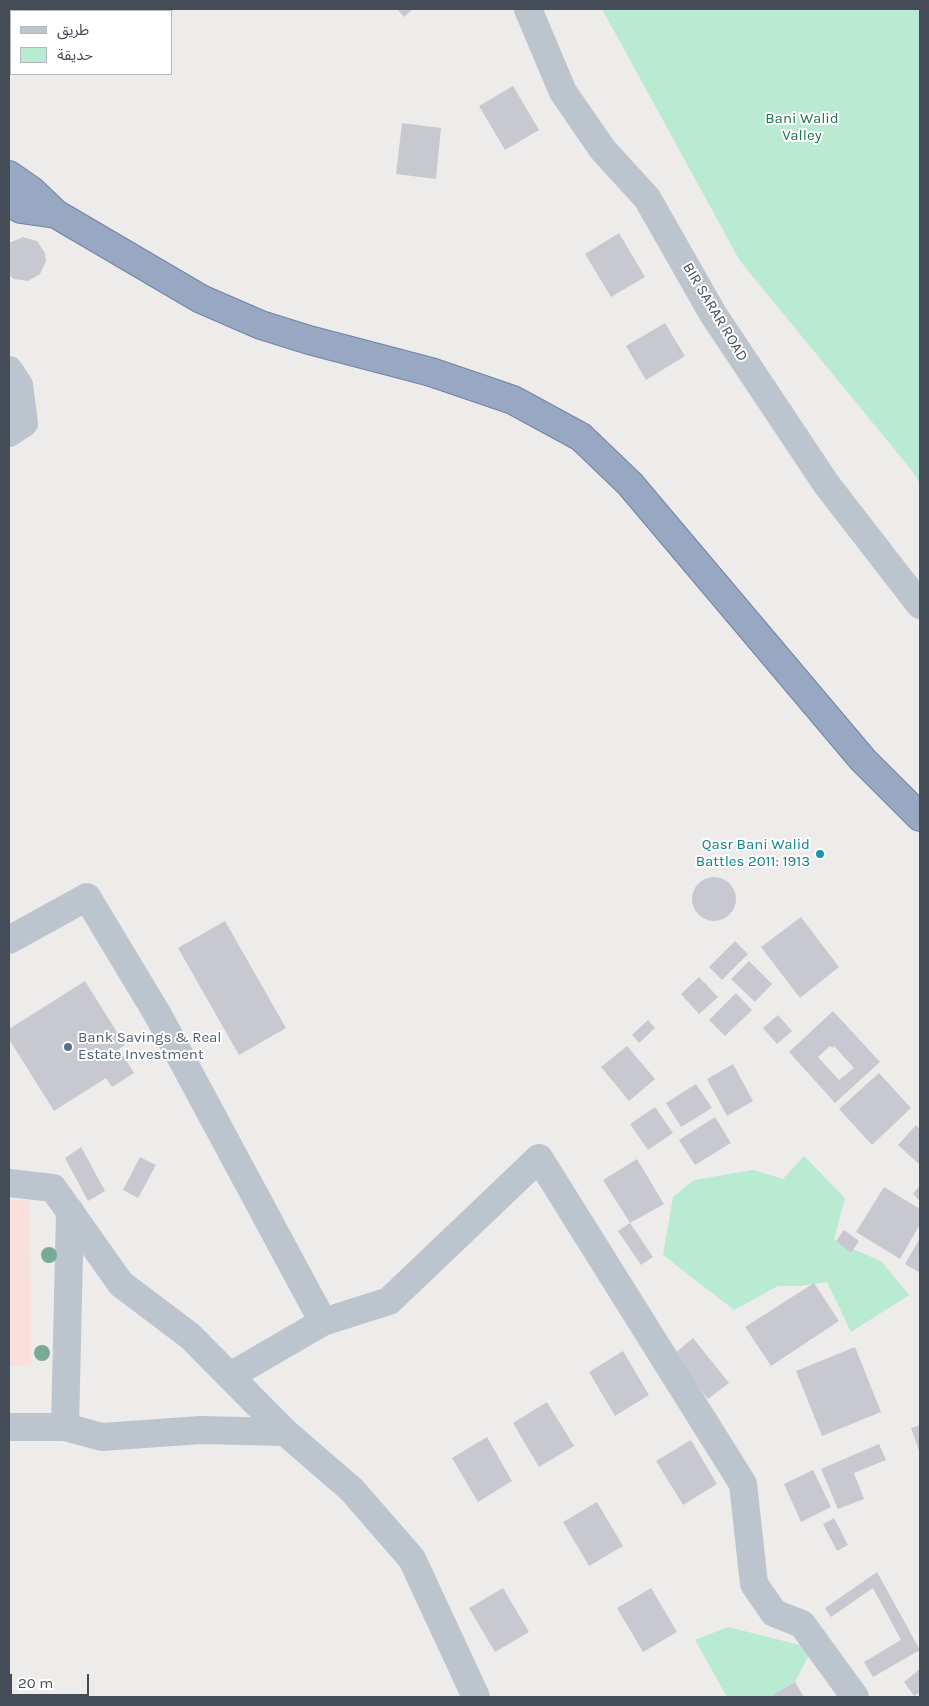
<!DOCTYPE html>
<html>
<head>
<meta charset="utf-8">
<style>
	body { margin:0 }
	#map { position:relative; width:929px; height:1706px; overflow:hidden; background:#eeebeb; font-family:Karla,"Noto Sans Arabic",sans-serif }
	canvas { display:block }
	.frame { position:absolute; inset:0; border:10px solid #444d57; pointer-events:none }
	.legend { position:absolute; left:10px; top:10px; width:162px; height:65px; box-sizing:border-box; background:#fff; border:1px solid #b4b8bc; margin:0; padding:6px 9px; list-style:none; font-size:15px; color:#444d57 }
	.legend li { display:flex; align-items:center; gap:10px; height:25px }
	.legend b { width:25px; border:1px solid #b4b8bc }
	.scale { position:absolute; left:10px; top:1674px; width:79px; height:22px; box-sizing:border-box; border:2px solid #444d57; border-top:0; padding-left:6px; font-size:15px; line-height:18px; white-space:nowrap; color:#444d57; -webkit-text-stroke:4px #fff; paint-order:stroke }
</style>
</head>
<body>
<div id="map">
<canvas width="929" height="1706"></canvas>
<div class="frame"></div>
<ul class="legend">
<li><b style="height:6px;background:#bcc4cd"></b>طريق</li>
<li><b style="height:14px;background:#b9ebd2"></b>حديقة</li>
</ul>
<div class="scale">20 m</div>
</div>
<script>
const g = document.querySelector('canvas').getContext('2d');
g.lineJoin = 'round';
function paint(path, color) {
  g.fillStyle = color;
  g.fill(path, 'evenodd');
}
function poly(rows) {
  const path = new Path2D();
  for (const r of rows) {
    if (r.length === 3) {
      path.moveTo(r[0] + r[2], r[1]);
      path.arc(r[0], r[1], r[2], 0, 2 * Math.PI);
      continue;
    }
    path.moveTo(r[0], r[1]);
    for (let i = 2; i < r.length; i += 2) path.lineTo(r[i], r[i + 1]);
  }
  return path;
}
function trace(path, color, width, dash) {
  g.strokeStyle = color;
  g.lineWidth = width;
  g.lineCap = dash ? 'butt' : 'round';
  g.setLineDash(dash || []);
  g.stroke(path);
}
function write(font, color, halo, rows, align = 'center') {
  g.font = font + ' Karla,sans-serif';
  g.lineWidth = 4;
  g.setLineDash([]);
  g.textBaseline = 'middle';
  g.strokeStyle = halo;
  g.fillStyle = color;
  for (const [text, x, y, turn = 0] of rows) {
    g.save();
    g.translate(x, y);
    g.rotate((+turn || 0) * Math.PI / 180);
    g.textAlign = isNaN(turn) ? turn : align;
    if (halo) g.strokeText(text, 0, 0);
    g.fillText(text, 0, 0);
    g.restore();
  }
}
paint(poly([
	[9,1200,30,1201,31,1365,9,1366]
]), '#f9e0da');
paint(poly([
	[602,9,920,9,920,484,913,472,740,261],
	[804,1156,845,1198,834,1240,882,1262,909,1295,851,1332,827,1282,800,1286,778,1286,734,1310,663,1255,673,1197,694,1180,753,1170,783,1179],
	[728,1627,800,1645,809,1655,795,1682,770,1697,727,1697,695,1640]
]), '#b9ebd2');
paint(poly([
	[397,9,413,9,404,17],
	[513,86,539,130,505,150,479,106],
	[402,123,441,128,436,179,396,174],
	[619,233,645,277,611,297,585,254],
	[23,237,37,241,45,253,46,261,40,274,28,281,14,279,9,275,9,243],
	[665,323,685,356,646,380,626,346],
	[714,899,22],
	[801,917,839,967,800,998,761,947],
	[225,921,286,1028,239,1055,178,948],
	[735,941,748,954,722,980,709,967],
	[749,961,772,984,755,1002,731,979],
	[699,977,718,997,699,1014,681,994],
	[85,981,125,1045,119,1049,134,1073,112,1087,106,1078,54,1111,9,1039,9,1029],
	[736,993,752,1010,725,1036,709,1020],
	[833,1011,880,1062,835,1103,789,1052],
	[830,1046,833,1048,834,1046,854,1068,839,1080,818,1057],
	[778,1015,792,1031,777,1044,763,1028],
	[648,1020,655,1028,639,1043,632,1035],
	[627,1046,655,1079,629,1101,601,1067],
	[733,1064,753,1101,727,1116,707,1079],
	[879,1073,911,1108,872,1145,839,1109],
	[696,1084,712,1108,681,1127,666,1103],
	[655,1107,673,1133,648,1150,630,1124],
	[715,1117,731,1143,695,1165,679,1140],
	[916,1125,920,1129,920,1165,898,1145],
	[81,1147,105,1191,88,1201,65,1158],
	[140,1157,156,1165,138,1198,123,1190],
	[637,1159,664,1204,630,1223,603,1180],
	[920,1185,920,1201,913,1194],
	[884,1187,920,1209,920,1224,900,1259,856,1232],
	[630,1223,653,1257,641,1265,618,1231],
	[844,1230,859,1241,851,1253,836,1241],
	[920,1238,920,1273,905,1264],
	[814,1283,839,1321,771,1366,745,1327],
	[693,1338,729,1383,708,1399,673,1355],
	[855,1347,881,1412,822,1436,796,1371],
	[623,1351,649,1395,615,1416,589,1372],
	[547,1402,574,1446,539,1467,513,1423],
	[920,1425,920,1454,911,1428],
	[487,1437,512,1481,478,1502,452,1458],
	[691,1440,717,1484,683,1505,656,1461],
	[879,1444,886,1460,854,1473,864,1499,838,1509,821,1469],
	[813,1470,831,1507,801,1522,784,1484],
	[597,1502,623,1546,589,1566,563,1522],
	[834,1518,848,1545,837,1551,823,1524],
	[877,1572,920,1650,873,1677,864,1662,901,1640,873,1588,831,1617,825,1608],
	[503,1588,529,1632,495,1652,469,1608],
	[651,1588,677,1632,643,1652,617,1608],
	[920,1669,920,1692,914,1696,904,1682],
	[795,1682,804,1697,770,1697]
]), '#c8c9d0');
const trunk = poly([
	[9,175,32,191,56,214,201,299,261,325,309,340,431,372,513,400,581,437,630,484,863,760,920,817],
	[9,202,21,209,56,214]
]);
trace(trunk, '#6f83a4', 30);
trace(poly([
	[528,9,563,92,603,150,647,198,713,314,827,485,920,605],
	[9,370,19,385,24,423,9,433],
	[9,940,87,897,158,1015,323,1322],
	[9,1183,53,1188,121,1284,190,1336,285,1432],
	[230,1376,323,1322,389,1301,539,1158,743,1484,754,1584,774,1613,802,1624,855,1697],
	[9,1427,65,1427,102,1437,201,1430,285,1432,352,1490,412,1559,476,1697],
	[65,1427,70,1211]
]), '#bcc4cd', 28);
trace(trunk, '#98a8c2', 28);
g.fillStyle = '#79aa96';
for (const [x, y] of [
	[49,1255],
	[42,1353]
]) {
  g.beginPath();
  g.arc(x, y, 8, 0, 2 * Math.PI);
  g.fill();
}
for (const [x, y, r, color] of [
	[820,854,5,"#0f9aa8"],
	[68,1047,5,"#5c6f8a"]
]) {
  const dot = new Path2D();
  dot.arc(x, y, r, 0, 2 * Math.PI);
  g.fillStyle = color;
  g.fill(dot);
  trace(dot, '#fff', 2);
}
write('15px', '#1a7450', '#fff', [
	["Bani Walid",802,119],
	["Valley",802,136]
]);
write('15px', '#444d57', '#fff', [
	["BIR SARAR ROAD",715,312,59]
]);
write('15px', '#0d838f', '#fff', [
	["Qasr Bani Walid",810,845],
	["Battles 2011: 1913",810,862]
], 'right');
write('15px', '#4e5e75', '#fff', [
	["Bank Savings & Real",78,1038],
	["Estate Investment",78,1055]
], 'left');
</script>
</body>
</html>
